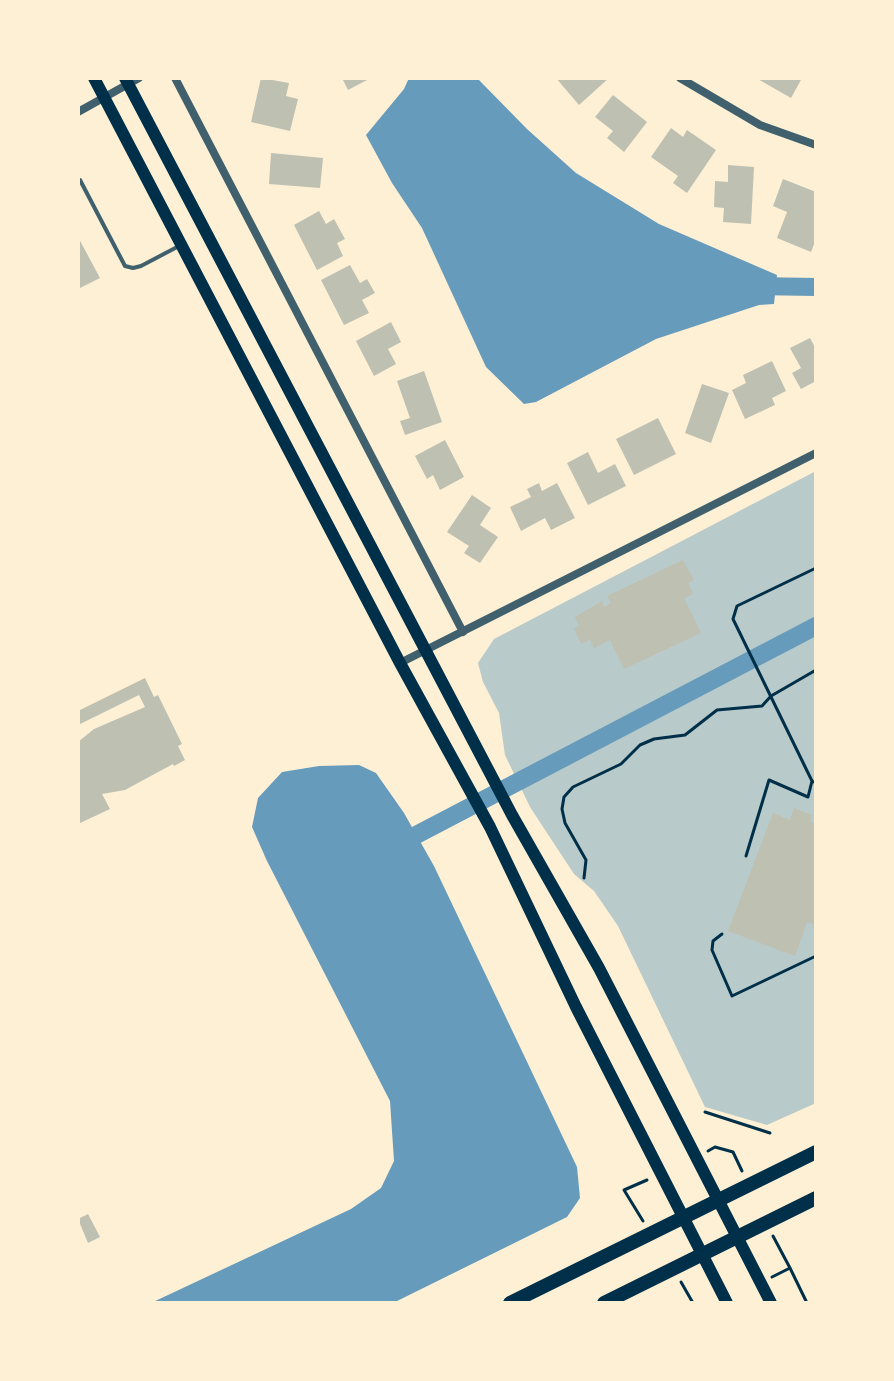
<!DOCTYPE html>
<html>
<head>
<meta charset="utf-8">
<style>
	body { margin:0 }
	#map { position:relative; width:894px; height:1381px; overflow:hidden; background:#fdf0d5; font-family:Karla,sans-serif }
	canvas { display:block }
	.frame { position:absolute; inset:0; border:80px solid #fdf0d5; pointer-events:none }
</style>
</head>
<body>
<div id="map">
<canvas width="894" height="1381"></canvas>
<div class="frame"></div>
</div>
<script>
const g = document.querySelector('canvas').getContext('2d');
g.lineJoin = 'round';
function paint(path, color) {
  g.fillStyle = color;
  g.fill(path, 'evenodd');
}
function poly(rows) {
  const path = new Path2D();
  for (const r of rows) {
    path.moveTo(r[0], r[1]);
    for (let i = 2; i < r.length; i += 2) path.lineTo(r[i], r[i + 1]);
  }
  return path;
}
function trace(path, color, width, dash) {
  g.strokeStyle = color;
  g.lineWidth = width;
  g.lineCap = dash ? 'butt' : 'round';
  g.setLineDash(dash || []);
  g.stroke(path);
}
paint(poly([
	[816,471,816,1103,767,1125,705,1107,618,926,594,891,574,874,530,807,505,755,499,713,483,682,478,663,494,639]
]), '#b9caca');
paint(poly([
	[409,78,477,78,527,129,576,173,659,224,777,275,774,304,759,305,656,339,536,402,524,404,486,367,422,228,392,183,366,135,404,89],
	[359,765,376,773,404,813,434,866,577,1167,580,1198,567,1217,393,1303,151,1303,351,1209,381,1188,394,1161,390,1101,267,861,252,827,258,798,282,772,319,766]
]), '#669bbc');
trace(poly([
	[753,286,816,287],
	[397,845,816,626]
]), '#669bbc', 18);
paint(poly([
	[261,78,289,83,286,96,298,99,290,131,251,122],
	[342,78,371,78,348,90],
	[556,78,609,78,579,105],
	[756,78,802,78,791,98],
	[613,95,647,122,624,152,607,138,613,131,595,117],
	[671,128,683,137,687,130,716,150,687,193,673,183,678,176,651,157],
	[271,153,323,158,320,188,269,184],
	[728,165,754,167,751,224,723,222,724,208,714,207,715,181,728,182],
	[783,179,816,192,816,239,811,252,777,238,787,212,773,206],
	[319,211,326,224,334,219,345,239,337,243,343,256,317,270,294,225],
	[78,237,100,278,78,289],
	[350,265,360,283,367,279,375,293,362,300,369,313,344,325,321,280],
	[391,322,401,342,388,349,396,364,374,376,356,341],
	[810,338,816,349,816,381,801,389,792,373,801,368,790,348],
	[772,361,786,391,772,398,775,405,745,419,732,390,746,383,743,375],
	[424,371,442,422,405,435,400,421,410,418,397,381],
	[702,384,729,393,711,443,685,433],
	[658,418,676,454,634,475,616,439],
	[445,440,464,477,440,490,433,475,427,479,415,456],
	[588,452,598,473,615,464,626,486,588,505,567,463],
	[539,483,542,491,557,483,575,518,551,530,545,518,521,531,510,507,531,497,527,489],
	[472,495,491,508,480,525,498,537,480,563,464,553,469,546,447,532],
	[683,560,694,580,688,583,693,594,684,598,701,633,624,669,610,640,594,648,590,640,581,644,574,628,579,626,575,617,602,601,604,607,611,603,607,596],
	[145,678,154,697,158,695,182,744,178,746,185,760,174,766,173,764,125,790,102,794,110,809,78,824,78,742,94,729,145,707,139,695,78,725,78,711],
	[794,808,812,815,811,822,816,825,816,925,807,922,795,956,728,931,773,813,790,820],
	[88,1214,100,1237,88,1243,78,1219]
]), '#bec0b2');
trace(poly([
	[816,568,737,606,733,619,812,781,816,783],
	[746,856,769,780,808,797,812,781],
	[584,878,586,860,565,823,562,809,564,797,573,787,621,764,640,745,654,739,685,735,717,710,762,706,771,696,816,670],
	[722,934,713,941,712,950,732,996,816,956],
	[705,1112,770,1133],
	[708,1151,715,1147,733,1152,742,1171],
	[643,1221,624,1190,647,1180],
	[790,1268,807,1303],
	[772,1277,790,1268,773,1236],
	[681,1282,693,1303]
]), '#003049', 3);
trace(poly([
	[78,181,80,180,125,266,133,268,141,266,179,246]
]), '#3f606c', 4);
trace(poly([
	[175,78,463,632],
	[680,78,760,125,816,145],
	[78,112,139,78],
	[400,663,816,453]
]), '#3f606c', 8);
trace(poly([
	[94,78,400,663,490,827,576,1007,727,1303],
	[125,78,512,815,599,968,771,1303]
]), '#003049', 12);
trace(poly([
	[510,1303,816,1152],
	[604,1303,816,1198]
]), '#003049', 14);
</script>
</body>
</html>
